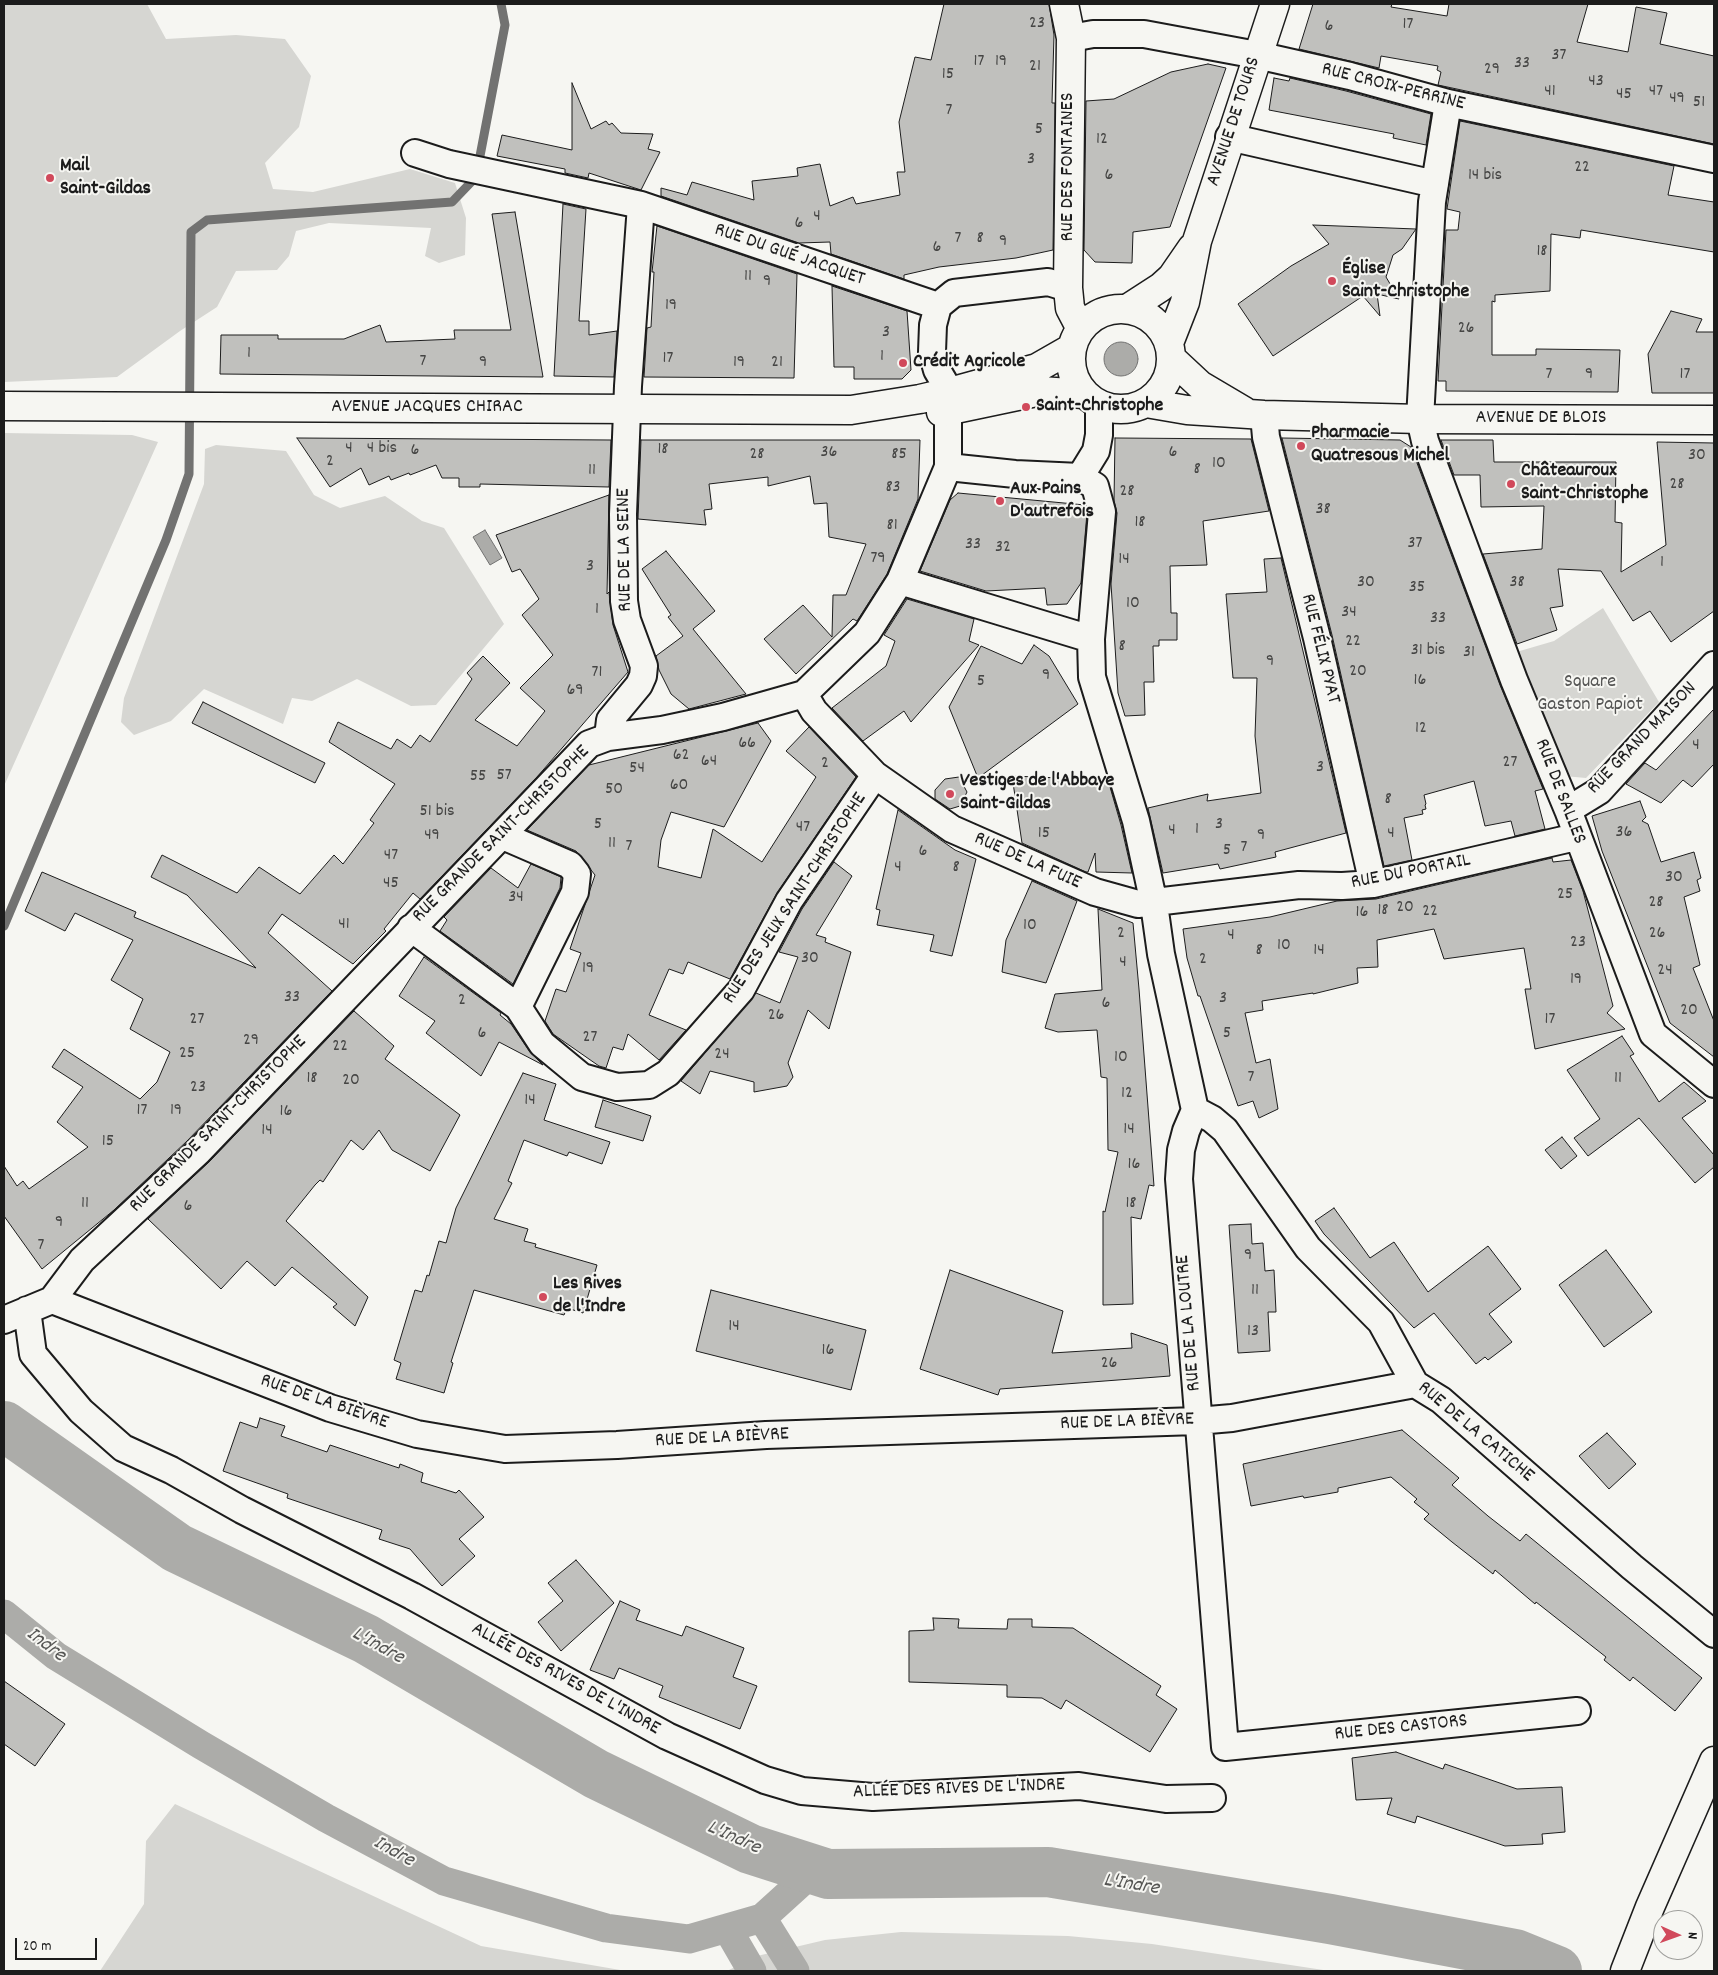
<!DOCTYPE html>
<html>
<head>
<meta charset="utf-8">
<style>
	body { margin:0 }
	#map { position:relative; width:1718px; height:1975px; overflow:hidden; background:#f6f6f2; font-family:Dekko,sans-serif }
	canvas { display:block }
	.frame { position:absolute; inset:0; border:5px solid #1c1c1c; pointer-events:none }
	.north { position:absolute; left:1653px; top:1910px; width:50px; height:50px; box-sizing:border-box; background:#f6f6f2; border:1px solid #9f9f9c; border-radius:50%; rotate:92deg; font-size:14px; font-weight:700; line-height:20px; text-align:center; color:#1c1c1c }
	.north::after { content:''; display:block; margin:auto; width:18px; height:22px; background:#d1495b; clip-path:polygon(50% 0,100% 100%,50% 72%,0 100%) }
	.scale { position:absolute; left:15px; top:1938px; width:82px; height:22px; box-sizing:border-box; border:2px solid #1c1c1c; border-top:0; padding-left:6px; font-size:15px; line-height:18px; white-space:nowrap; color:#1c1c1c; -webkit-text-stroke:4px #f6f6f2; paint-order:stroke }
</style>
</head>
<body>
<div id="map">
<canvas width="1718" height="1975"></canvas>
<div class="frame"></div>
<div class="north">N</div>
<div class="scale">20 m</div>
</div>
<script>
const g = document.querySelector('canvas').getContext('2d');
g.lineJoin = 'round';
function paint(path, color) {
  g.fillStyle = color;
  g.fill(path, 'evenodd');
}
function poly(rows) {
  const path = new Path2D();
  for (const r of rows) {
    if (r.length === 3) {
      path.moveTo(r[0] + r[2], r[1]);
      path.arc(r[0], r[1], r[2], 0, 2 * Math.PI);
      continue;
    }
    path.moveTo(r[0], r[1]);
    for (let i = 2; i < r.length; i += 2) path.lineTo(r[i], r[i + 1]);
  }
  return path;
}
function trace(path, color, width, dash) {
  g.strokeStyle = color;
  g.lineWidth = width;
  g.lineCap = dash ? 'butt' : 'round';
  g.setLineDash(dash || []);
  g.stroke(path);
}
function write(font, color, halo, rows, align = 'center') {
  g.font = font + ' Dekko,sans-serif';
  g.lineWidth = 4;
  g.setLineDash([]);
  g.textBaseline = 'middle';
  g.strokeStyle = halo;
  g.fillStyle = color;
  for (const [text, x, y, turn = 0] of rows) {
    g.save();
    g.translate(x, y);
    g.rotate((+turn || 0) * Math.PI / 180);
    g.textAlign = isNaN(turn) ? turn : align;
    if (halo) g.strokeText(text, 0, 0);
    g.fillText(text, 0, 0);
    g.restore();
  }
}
paint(poly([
	[4,4,147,4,166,39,236,35,285,39,311,76,299,127,265,163,273,189,313,192,410,169,455,183,466,218,465,255,439,263,425,256,431,228,329,223,296,231,289,256,277,270,236,271,217,307,180,331,117,377,4,382],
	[4,433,132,435,158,442,4,786],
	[216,445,286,451,314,495,340,508,385,496,422,521,444,528,504,624,436,705,411,706,357,679,312,701,292,698,283,724,204,689,171,721,134,735,121,722,124,698,204,484,205,449],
	[1603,608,1659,702,1586,778,1564,776,1513,653,1554,641],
	[175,1804,481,1946,626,1971,100,1971,144,1904,146,1841],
	[901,1932,1068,1936,1152,1944,1330,1971,727,1971,757,1956,825,1940]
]), '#d6d6d2');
const water = poly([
	[1121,359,17],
	[485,530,502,558,490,565,473,537,485,530]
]);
paint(water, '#acaca9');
trace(water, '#727271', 1);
trace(poly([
	[4,926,166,540,189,474,191,232,207,220,452,202,476,177,505,25,501,4]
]), '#727271', 9);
trace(poly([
	[4,1614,56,1656,201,1745,326,1818,444,1881,606,1928,689,1939,762,1918,815,1870],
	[762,1918,795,1971],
	[727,1928,752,1971]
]), '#acaca9', 29);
trace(poly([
	[4,1426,177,1548,366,1639,596,1774,750,1849,828,1874,1048,1872,1330,1919,1515,1954,1557,1971]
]), '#acaca9', 50);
const building = poly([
	[944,4,1049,4,1054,35,1052,103,1055,103,1053,250,1016,258,939,267,904,275,904,279,831,254,830,242,799,243,661,196,661,188,687,195,692,182,754,200,752,181,798,176,797,168,820,164,830,206,853,197,856,204,900,195,897,172,905,172,899,122,915,57,931,60,944,4],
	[1313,4,1392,4,1391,7,1447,16,1449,4,1588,4,1577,42,1628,52,1636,7,1667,13,1660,44,1714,56,1714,144,1438,85,1441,72,1437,70,1438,66,1381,56,1379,68,1299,49,1313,4],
	[1208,64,1226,68,1170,227,1133,232,1132,263,1095,262,1084,250,1086,101,1114,99,1171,72,1208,64],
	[1274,78,1289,81,1290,78,1346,91,1431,114,1426,145,1393,138,1394,134,1269,110,1274,78],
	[572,83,591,129,606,121,609,125,612,123,621,133,653,134,648,149,660,152,641,190,589,173,588,178,565,173,565,169,497,156,502,135,572,150,572,83],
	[1460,121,1674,166,1668,195,1714,202,1714,252,1581,230,1580,238,1551,234,1550,291,1495,295,1495,302,1492,301,1492,355,1536,355,1536,349,1620,350,1618,392,1446,391,1446,381,1438,381,1446,230,1458,230,1460,212,1447,209,1460,121],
	[563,204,586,209,579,321,589,321,589,335,617,331,614,377,554,376,563,204],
	[515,212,543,377,220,374,221,335,278,335,278,339,344,339,380,325,386,342,455,339,454,330,511,330,492,214,515,212],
	[1313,225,1416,229,1402,249,1393,255,1386,277,1399,299,1377,294,1380,316,1363,296,1273,356,1238,304,1291,266,1329,244,1313,225],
	[657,226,797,274,794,378,644,377,647,328,651,327,654,272,652,272,657,226],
	[832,286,907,311,911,370,902,379,854,379,854,367,834,367,832,286],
	[1671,311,1702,319,1696,332,1714,332,1714,393,1652,393,1648,354,1671,311],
	[297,438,611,440,609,487,480,484,480,487,459,487,459,478,442,478,436,465,410,475,409,473,391,480,389,476,369,485,361,468,330,487,297,438],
	[1115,438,1251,439,1269,511,1203,521,1207,565,1170,566,1171,613,1177,613,1177,640,1159,640,1159,646,1153,646,1154,682,1144,682,1145,715,1125,716,1118,693,1111,584,1117,513,1114,501,1115,438],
	[1282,438,1400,440,1411,447,1500,685,1543,789,1535,791,1545,829,1515,836,1511,821,1485,826,1474,781,1424,795,1426,804,1425,805,1426,809,1422,810,1423,814,1404,818,1412,860,1384,866,1332,635,1282,438],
	[641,440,920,440,918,499,887,574,857,621,853,619,796,674,764,639,803,605,832,637,833,595,846,595,866,544,829,537,827,503,814,504,810,476,768,486,768,477,709,484,712,509,704,510,706,525,638,519,641,440],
	[1441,440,1493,440,1494,462,1616,462,1615,522,1622,523,1621,572,1666,545,1657,442,1714,443,1714,611,1671,642,1650,611,1633,621,1601,571,1558,569,1563,606,1550,608,1557,630,1517,644,1483,554,1542,549,1544,506,1481,507,1480,475,1454,475,1441,440],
	[958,493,1085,505,1087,513,1081,583,1067,604,1047,605,1045,588,986,591,920,571,950,500,958,493],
	[609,495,607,594,609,592,613,625,628,672,537,777,420,899,413,893,384,929,386,931,353,964,282,914,268,933,332,991,187,1141,114,1210,42,1269,4,1216,4,1166,17,1186,23,1181,29,1189,88,1147,57,1122,83,1087,52,1067,64,1049,140,1099,157,1082,170,1052,130,1029,143,999,111,980,133,940,75,913,65,931,25,911,42,872,136,912,134,917,256,968,187,895,151,877,162,855,237,893,259,867,300,894,334,855,343,864,374,823,370,820,395,784,329,742,338,722,391,749,397,739,411,748,420,735,430,742,472,679,467,673,483,656,510,683,475,720,517,746,545,711,520,688,553,655,522,615,539,599,520,569,512,572,496,535,609,495],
	[666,551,715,611,693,629,746,694,689,709,671,694,659,670,656,656,683,636,668,617,671,615,642,569,666,551],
	[1281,558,1346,833,1275,852,1276,857,1220,869,1218,864,1163,873,1148,808,1208,794,1207,801,1261,793,1255,736,1257,678,1233,678,1226,594,1267,592,1264,559,1281,558],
	[907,599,974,619,969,641,979,645,911,722,904,711,863,741,832,708,886,666,895,641,884,635,907,599],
	[1034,645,1049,656,1078,704,978,778,949,707,981,646,1022,664,1034,645],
	[203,702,325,763,315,783,192,723,203,702],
	[1714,709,1714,764,1692,787,1683,780,1661,803,1626,784,1645,763,1656,770,1714,709],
	[758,723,771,741,724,827,671,812,661,840,658,867,701,878,713,829,762,862,816,777,786,751,809,727,856,777,777,893,730,979,688,962,683,974,669,969,649,1015,686,1030,659,1060,628,1034,623,1050,613,1047,606,1068,599,1066,553,1034,545,1021,556,989,566,992,581,953,570,949,595,875,576,851,527,830,589,765,758,723],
	[1012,776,1108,780,1121,825,1132,873,1096,872,1095,853,1088,872,1086,872,1022,843,1012,776],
	[959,777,967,792,960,806,950,809,935,799,935,790,945,779,959,777],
	[1640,801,1646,817,1642,821,1648,824,1661,862,1694,852,1701,878,1697,880,1700,891,1684,897,1700,965,1693,968,1714,1021,1714,1057,1670,1023,1602,851,1592,816,1640,801],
	[898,810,955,850,976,859,952,956,930,951,934,935,877,925,880,910,876,909,898,810],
	[1552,858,1553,862,1571,860,1583,891,1613,1006,1607,1013,1625,1029,1535,1049,1525,989,1531,989,1524,948,1444,959,1434,929,1377,940,1378,967,1357,968,1358,983,1313,994,1313,993,1262,1001,1263,1010,1245,1013,1256,1063,1270,1059,1278,1109,1259,1118,1253,1101,1238,1106,1200,996,1198,996,1187,958,1183,929,1270,917,1337,901,1376,899,1552,858],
	[834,862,852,876,816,935,826,938,825,942,851,952,829,1029,808,1010,788,1063,793,1077,787,1086,754,1092,754,1082,710,1071,700,1094,681,1081,756,993,780,1003,798,957,779,952,802,909,834,862],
	[531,864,561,877,560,888,513,984,440,931,447,920,444,917,491,868,518,888,531,864],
	[1032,881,1077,901,1046,983,1002,972,1006,940,1032,881],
	[1098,909,1133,923,1139,989,1154,1186,1149,1185,1141,1219,1131,1217,1133,1304,1103,1305,1103,1211,1105,1212,1118,1152,1108,1150,1107,1078,1101,1077,1097,1030,1058,1032,1045,1028,1055,994,1102,990,1098,909],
	[424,957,501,1013,500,1015,511,1024,530,1052,543,1065,499,1042,481,1076,426,1033,435,1021,399,996,424,957],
	[354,1011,394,1046,385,1059,460,1115,430,1171,392,1150,379,1130,363,1150,351,1140,323,1182,320,1180,315,1185,286,1221,368,1297,355,1326,333,1307,337,1304,292,1267,275,1286,247,1261,221,1289,148,1219,209,1162,354,1011],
	[1622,1036,1634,1054,1630,1056,1659,1102,1684,1082,1706,1101,1682,1118,1714,1155,1714,1167,1695,1183,1639,1118,1588,1156,1574,1138,1600,1119,1567,1070,1622,1036],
	[523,1073,556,1084,544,1120,610,1142,602,1164,569,1152,567,1156,524,1140,508,1181,512,1183,494,1219,528,1229,524,1241,536,1244,535,1247,597,1265,583,1313,567,1308,564,1315,474,1290,451,1362,453,1363,444,1393,396,1379,401,1363,394,1360,415,1290,422,1292,427,1275,429,1276,439,1241,446,1243,456,1208,523,1073],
	[603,1100,651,1116,643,1141,595,1127,603,1100],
	[1562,1137,1577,1156,1561,1169,1545,1150,1562,1137],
	[1334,1208,1370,1258,1394,1242,1428,1292,1488,1246,1521,1289,1489,1314,1512,1342,1488,1360,1485,1357,1476,1364,1434,1313,1414,1328,1324,1234,1315,1221,1334,1208],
	[1251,1224,1252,1244,1263,1243,1265,1271,1274,1270,1276,1312,1268,1312,1270,1351,1238,1353,1229,1225,1251,1224],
	[1606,1250,1652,1312,1604,1347,1559,1285,1606,1250],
	[950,1270,1063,1311,1052,1353,1132,1348,1131,1333,1167,1345,1170,1376,1000,1389,998,1395,920,1369,950,1270],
	[711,1290,866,1330,851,1390,696,1351,711,1290],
	[260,1418,285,1426,281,1436,327,1452,330,1445,399,1468,400,1464,423,1473,421,1482,456,1493,459,1490,484,1517,459,1539,475,1556,442,1586,410,1549,379,1539,382,1530,287,1498,288,1494,223,1471,240,1422,257,1428,260,1418],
	[1402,1430,1459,1478,1452,1485,1488,1516,1520,1541,1526,1534,1702,1678,1675,1711,1633,1677,1630,1681,1604,1660,1606,1657,1536,1602,1535,1604,1495,1570,1493,1574,1452,1542,1424,1519,1429,1514,1414,1502,1417,1499,1391,1477,1338,1488,1338,1492,1304,1498,1303,1496,1251,1506,1243,1464,1402,1430],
	[1607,1433,1636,1464,1609,1489,1579,1456,1607,1433],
	[576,1560,614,1603,561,1651,538,1622,563,1601,548,1583,576,1560],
	[620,1601,640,1610,636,1620,682,1636,686,1626,744,1648,733,1677,757,1686,740,1729,659,1697,663,1686,619,1668,614,1679,590,1670,620,1601],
	[933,1618,959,1619,958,1628,1007,1629,1008,1619,1032,1619,1032,1627,1073,1628,1161,1686,1156,1695,1177,1709,1150,1752,1066,1700,1061,1709,1042,1698,1007,1697,1007,1685,909,1682,909,1631,934,1630,933,1618],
	[4,1681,65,1724,35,1766,4,1744,4,1681],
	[1396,1752,1443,1769,1445,1764,1517,1789,1562,1787,1565,1832,1542,1834,1543,1844,1505,1846,1417,1816,1415,1823,1387,1814,1392,1798,1356,1800,1352,1758,1396,1752]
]);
paint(building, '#c0c0bd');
trace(building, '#1c1c1c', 1);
const street = poly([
	[1071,38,1093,34,1144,34,1257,55,1350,76,1448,103,1714,159],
	[1448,103,1432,202,1420,419,1425,441,1514,680,1568,810,1653,1034,1714,1084],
	[1229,137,1435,184],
	[415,153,449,164,641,205,938,306],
	[950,392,937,370,932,352,933,325,938,306,954,293,1048,282,1068,288],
	[1264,415,1266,437,1317,638,1373,884],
	[948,467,1015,474,1080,477,1095,486,1102,512,1091,639,1092,677,1136,821,1154,904,1161,954,1195,1110,1186,1131,1181,1150,1179,1179,1225,1747,1577,1711],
	[1080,477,1096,451,1099,435,1099,405],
	[900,581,1091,639],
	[804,694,814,711,875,775,952,829,1095,892,1138,904,1299,885,1342,886,1373,884,1576,837],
	[608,737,610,720,639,685,643,676,644,666,627,620,624,601,623,514,628,386,641,205],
	[1568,810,1599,791,1714,665],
	[503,836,570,865,577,874,575,892,518,1007],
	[411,928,518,1007,542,1044,582,1077,617,1087,649,1085,668,1073,741,990,789,901,875,775],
	[1195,1110,1212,1119,1225,1130,1308,1248,1381,1322,1415,1384,1441,1400,1632,1567,1714,1634],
	[52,1300,330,1408,417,1434,505,1449,617,1445,766,1435,1197,1421,1232,1418,1415,1384],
	[27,1310,33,1354,81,1411,123,1448,171,1470,242,1510,412,1596,667,1736,765,1780,802,1791,873,1797,1079,1786,1166,1799,1212,1798],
	[4,1320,52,1300,82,1260,198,1152,589,744,608,737,662,730,723,717,804,694,867,633,900,581,948,467,948,410]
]);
const secondary = poly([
	[1064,4,1071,38,1068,288,1070,308,1081,329],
	[1121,359,50],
	[1127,309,1161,287,1172,277,1192,248],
	[1169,343,1185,302,1197,241,1275,4],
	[1171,358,1200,385,1244,411],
	[1146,403,1187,410,1264,415,1420,419,1714,420],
	[4,406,851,410,920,399,950,392,1037,368,1072,348],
	[941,412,1041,391,1084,394],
	[1625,1971,1650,1907,1714,1761]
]);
trace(street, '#1c1c1c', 30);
trace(secondary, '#1c1c1c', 31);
trace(street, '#f6f6f2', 26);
trace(secondary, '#f6f6f2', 28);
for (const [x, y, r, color] of [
	[50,178,5,"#d1495b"],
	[1332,281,5,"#d1495b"],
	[903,363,5,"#d1495b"],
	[1026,407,5,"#d1495b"],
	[1301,446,5,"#d1495b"],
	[1511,484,5,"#d1495b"],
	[1000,501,5,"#d1495b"],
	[950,794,5,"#d1495b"],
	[543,1297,5,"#d1495b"]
]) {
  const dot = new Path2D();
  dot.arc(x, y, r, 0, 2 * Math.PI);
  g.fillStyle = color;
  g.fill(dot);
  trace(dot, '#f6f6f2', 2);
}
write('18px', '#454544', null, [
	["23",1037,25],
	["17",1408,26],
	["6",1329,28],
	["37",1559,57],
	["17",979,63],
	["19",1001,63],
	["33",1522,65],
	["21",1035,68],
	["29",1492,71],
	["15",948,76],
	["43",1596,83],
	["41",1550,93],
	["47",1656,93],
	["45",1624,96],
	["49",1677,100],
	["51",1699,104],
	["7",949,112],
	["5",1039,131],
	["12",1102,141],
	["3",1031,161],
	["22",1582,169],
	["6",1109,177],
	["14 bis",1485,177],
	["4",817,218],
	["6",799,225],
	["7",958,240],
	["8",980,240],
	["9",1003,243],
	["6",937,249],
	["18",1542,253],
	["11",748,278],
	["9",767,283],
	["19",671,307],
	["26",1466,330],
	["3",886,334],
	["1",249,355],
	["1",882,358],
	["17",668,360],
	["7",423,363],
	["9",483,364],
	["19",739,364],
	["21",777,364],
	["7",1549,376],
	["9",1589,376],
	["17",1685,376],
	["4",349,450],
	["4 bis",382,450],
	["18",663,451],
	["6",415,452],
	["36",829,454],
	["6",1173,454],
	["28",757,456],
	["85",899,456],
	["30",1697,457],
	["2",330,463],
	["10",1219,465],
	["8",1197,471],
	["11",592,472],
	["28",1677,486],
	["83",893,489],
	["28",1127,493],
	["38",1323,511],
	["18",1140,524],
	["81",892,527],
	["37",1415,545],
	["33",973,546],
	["32",1003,549],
	["79",878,560],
	["14",1124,561],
	["1",1662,564],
	["3",590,568],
	["30",1366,584],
	["38",1517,584],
	["35",1417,589],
	["10",1133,605],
	["1",597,611],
	["34",1349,614],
	["33",1438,620],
	["22",1353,643],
	["8",1122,648],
	["31 bis",1428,652],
	["31",1469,654],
	["9",1270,663],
	["20",1358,673],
	["71",597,674],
	["9",1046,677],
	["16",1420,682],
	["5",981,683],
	["69",575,692],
	["12",1421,730],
	["66",747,745],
	["4",1696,747],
	["62",681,757],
	["64",709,763],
	["27",1510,764],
	["2",825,765],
	["3",1320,769],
	["54",637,770],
	["57",504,777],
	["55",478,778],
	["60",679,787],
	["50",614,791],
	["8",1388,801],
	["51 bis",437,813],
	["5",598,826],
	["3",1219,826],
	["47",803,829],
	["1",1197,831],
	["4",1172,832],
	["36",1624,834],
	["15",1044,835],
	["4",1391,835],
	["49",432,837],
	["9",1261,837],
	["11",612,845],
	["7",629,848],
	["7",1244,849],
	["5",1227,852],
	["6",923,853],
	["47",391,857],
	["4",898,869],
	["8",956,869],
	["30",1674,879],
	["45",391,885],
	["25",1565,896],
	["34",516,899],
	["28",1656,904],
	["20",1405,909],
	["18",1383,912],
	["22",1430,913],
	["16",1362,914],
	["41",344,926],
	["10",1030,927],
	["2",1121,935],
	["26",1657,935],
	["4",1231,937],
	["23",1578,944],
	["10",1284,947],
	["8",1259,952],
	["14",1319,952],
	["30",810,960],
	["2",1203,961],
	["4",1123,964],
	["19",588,970],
	["24",1665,972],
	["19",1576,981],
	["33",292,999],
	["3",1223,1000],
	["2",462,1002],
	["6",1106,1005],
	["20",1689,1012],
	["26",776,1017],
	["27",197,1021],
	["17",1550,1021],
	["6",482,1035],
	["5",1227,1035],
	["27",590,1039],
	["29",251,1042],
	["22",340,1048],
	["25",187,1055],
	["24",722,1056],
	["10",1121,1059],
	["7",1251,1079],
	["18",312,1080],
	["11",1618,1080],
	["20",351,1082],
	["23",198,1089],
	["12",1127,1095],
	["14",530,1102],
	["17",142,1112],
	["19",176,1112],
	["16",286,1113],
	["14",1129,1131],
	["14",267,1132],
	["15",108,1143],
	["16",1134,1166],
	["11",85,1205],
	["18",1131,1205],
	["6",188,1208],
	["9",59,1224],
	["7",41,1247],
	["9",1248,1257],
	["11",1255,1292],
	["14",734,1328],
	["13",1253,1333],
	["16",828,1352],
	["26",1109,1365]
]);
write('20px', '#1c1c1c', '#f6f6f2', [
	["RUE CROIX-PERRINE",1393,88,14],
	["AVENUE DE TOURS",1235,122,-72],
	["RUE DES FONTAINES",1069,167,-90],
	["RUE DU GUÉ JACQUET",789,256,19],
	["AVENUE JACQUES CHIRAC",427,408],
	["AVENUE DE BLOIS",1541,419],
	["RUE DE LA SEINE",626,550,-91],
	["RUE FÉLIX PYAT",1319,649,76],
	["RUE GRAND MAISON",1643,739,-46],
	["RUE DE SALLES",1559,792,69],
	["RUE GRANDE SAINT-CHRISTOPHE",502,835,-45],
	["RUE DE LA FUIE",1027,862,24],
	["RUE DU PORTAIL",1411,873,-11],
	["RUE DES JEUX SAINT-CHRISTOPHE",796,899,-57],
	["RUE GRANDE SAINT-CHRISTOPHE",219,1125,-45],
	["RUE DE LA LOUTRE",1190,1323,-95],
	["RUE DE LA BIÈVRE",324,1403,19],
	["RUE DE LA BIÈVRE",1127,1423,-2],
	["RUE DE LA CATICHE",1475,1433,40],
	["RUE DE LA BIÈVRE",722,1439,-3],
	["ALLÉE DES RIVES DE L'INDRE",565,1680,29],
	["RUE DES CASTORS",1401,1729,-6],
	["ALLÉE DES RIVES DE L'INDRE",959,1790,-2]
]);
write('bold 20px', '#1c1c1c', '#f6f6f2', [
	["Mail",60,167],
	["Saint-Gildas",60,190],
	["Église",1342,270],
	["Saint-Christophe",1342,293],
	["Crédit Agricole",913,363],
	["Saint-Christophe",1036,407],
	["Pharmacie",1311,434],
	["Quatresous Michel",1311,457],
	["Châteauroux",1521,472],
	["Saint-Christophe",1521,495],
	["Aux Pains",1010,490],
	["D'autrefois",1010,513],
	["Vestiges de l'Abbaye",960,782],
	["Saint-Gildas",960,805],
	["Les Rives",553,1285],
	["de l'Indre",553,1308]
], 'left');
write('20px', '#545453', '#f6f6f2', [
	["Square",1590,683],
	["Gaston Papiot",1590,706]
]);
write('italic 21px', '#565654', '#f6f6f2', [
	["Indre",45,1646,37],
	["L'Indre",377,1647,29],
	["L'Indre",733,1839,24],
	["Indre",393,1853,29],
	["L'Indre",1131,1886,9]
]);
</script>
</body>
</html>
